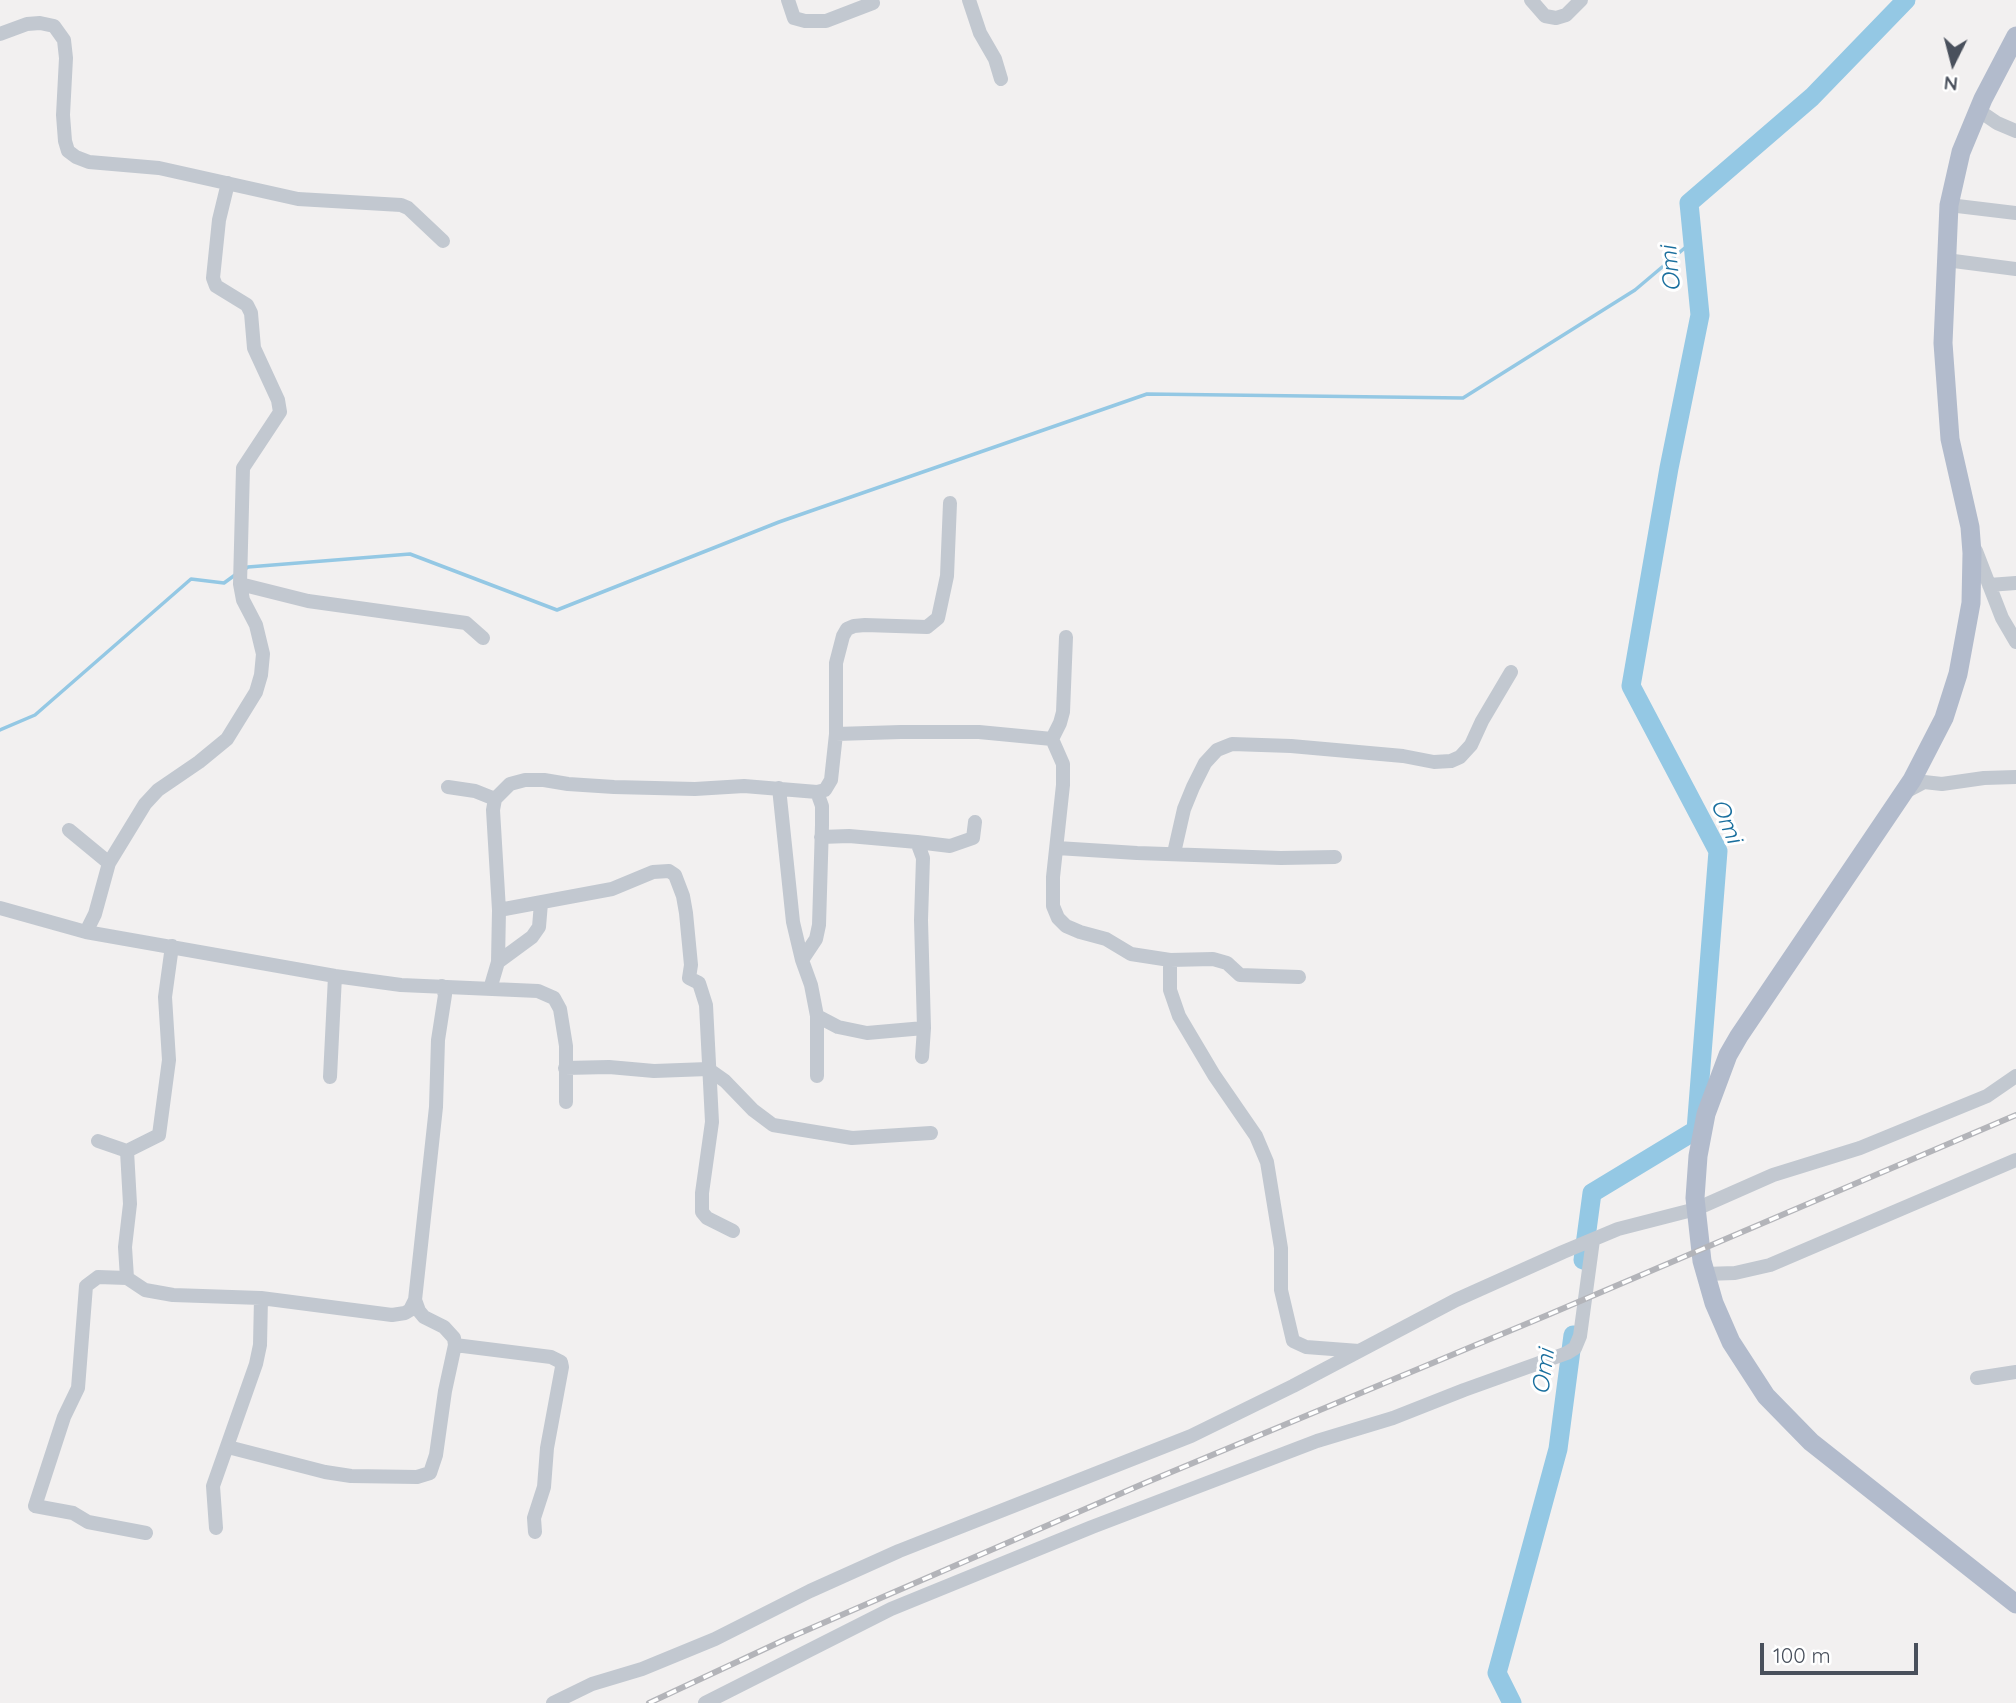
<!DOCTYPE html>
<html>
<head>
<meta charset="utf-8">
<style>
	body { margin:0 }
	#map { position:relative; width:2016px; height:1703px; overflow:hidden; background:#f2f0f0; font-family:Quicksand,sans-serif }
	canvas { display:block }
	.north { position:absolute; left:1918px; top:28px; width:70px; height:70px; -webkit-text-stroke:5px #fff; paint-order:stroke; rotate:186deg; font-size:19px; font-weight:700; line-height:28px; text-align:center; color:#49505c }
	.north::after { content:''; display:block; margin:auto; width:24px; height:32px; background:#49505c; clip-path:polygon(50% 0,100% 100%,50% 72%,0 100%) }
	.scale { position:absolute; left:1760px; top:1643px; width:158px; height:32px; box-sizing:border-box; border:4px solid #49505c; border-top:0; padding-left:9px; font-size:21px; line-height:24px; white-space:nowrap; color:#49505c; -webkit-text-stroke:5px #fff; paint-order:stroke }
</style>
</head>
<body>
<div id="map">
<canvas width="2016" height="1703"></canvas>
<div class="north">N</div>
<div class="scale">100 m</div>
</div>
<script>
const g = document.querySelector('canvas').getContext('2d');
g.lineJoin = 'round';
function poly(rows) {
  const path = new Path2D();
  for (const r of rows) {
    path.moveTo(r[0], r[1]);
    for (let i = 2; i < r.length; i += 2) path.lineTo(r[i], r[i + 1]);
  }
  return path;
}
function trace(path, color, width, dash) {
  g.strokeStyle = color;
  g.lineWidth = width;
  g.lineCap = dash ? 'butt' : 'round';
  g.setLineDash(dash || []);
  g.stroke(path);
}
function write(font, color, halo, rows, align = 'center') {
  g.font = font + ' Quicksand,sans-serif';
  g.lineWidth = 6;
  g.setLineDash([]);
  g.textBaseline = 'middle';
  g.strokeStyle = halo;
  g.fillStyle = color;
  for (const [text, x, y, turn = 0] of rows) {
    g.save();
    g.translate(x, y);
    g.rotate((+turn || 0) * Math.PI / 180);
    g.textAlign = isNaN(turn) ? turn : align;
    if (halo) g.strokeText(text, 0, 0);
    g.fillText(text, 0, 0);
    g.restore();
  }
}
trace(poly([
	[245,569,248,567,410,554,557,610,779,522,1147,394,1463,398,1635,290,1693,241],
	[0,730,35,715,191,579,224,583,235,575]
]), '#94c8e4', 3.5);
trace(poly([
	[1583,1260,1592,1193,1696,1130,1718,851,1631,686,1669,468,1700,315,1689,203,1812,97,1906,0],
	[1512,1703,1497,1673,1558,1449,1573,1335]
]), '#94c8e4', 19);
trace(poly([
	[788,0,794,18,805,21,826,21,873,3],
	[969,0,980,33,995,59,1001,79],
	[1531,0,1545,16,1556,18,1566,15,1581,0],
	[0,34,27,24,40,23,54,26,64,40,66,58,63,115,65,141,68,151,76,157,89,162,159,168,298,199,401,205,408,208,443,241],
	[1978,110,1997,123,2016,131],
	[1949,205,2016,213],
	[1946,260,2016,269],
	[1976,551,2002,618,2016,642],
	[240,584,308,601,466,623,483,638],
	[1989,585,2016,583],
	[836,734,836,663,843,636,847,629,854,626,865,625,927,627,938,618,947,576,950,503],
	[1052,739,1060,723,1063,712,1066,637],
	[448,787,475,791,495,799],
	[779,788,793,922,802,960,811,985,817,1016,838,1027,867,1033,924,1028],
	[1905,792,1924,782,1942,784,1984,778,2016,777],
	[69,830,109,863],
	[821,837,849,836,917,842,923,858,921,920,924,1028,922,1057],
	[917,842,950,846,973,838,975,822],
	[1057,848,1137,853,1281,858,1335,857],
	[1174,853,1184,809,1193,787,1205,763,1217,750,1232,744,1291,746,1403,756,1434,762,1451,761,1460,757,1471,745,1482,721,1511,672],
	[0,908,86,932,335,976,401,985,538,991,554,998,560,1009,566,1046,566,1102],
	[499,910,612,889,653,872,669,871,675,875,683,896,686,913,691,965,689,978,699,983,706,1005,712,1122,702,1193,702,1212,707,1218,733,1231],
	[86,932,95,914,109,863,145,804,158,790,199,762,227,739,256,692,261,675,263,654,256,625,243,600,240,584,243,468,280,412,278,400,254,348,251,313,247,305,216,286,213,278,219,220,228,183],
	[802,960,816,939,819,925,822,825,822,806,817,792],
	[1170,960,1170,990,1179,1016,1214,1075,1256,1136,1267,1162,1281,1248,1281,1290,1293,1341,1306,1347,1359,1351],
	[498,962,532,937,539,927,541,903],
	[490,989,498,962,499,910,493,810,495,799,510,784,525,780,544,780,568,784,614,787,695,789,744,786,817,792,825,790,831,780,836,734,901,732,979,732,1052,739,1063,764,1063,785,1053,877,1053,906,1058,918,1066,926,1080,932,1106,939,1131,954,1170,960,1213,959,1227,963,1240,975,1299,977],
	[817,1016,817,1076],
	[565,1068,609,1067,654,1071,708,1069,725,1081,753,1110,773,1125,852,1138,931,1133],
	[330,1077,335,976],
	[98,1141,127,1151,159,1135,169,1060,165,997,172,946],
	[127,1151,130,1204,125,1247,127,1278,145,1290,173,1295,261,1298,392,1315,405,1313,410,1310,415,1300,436,1107,438,1040,445,995,442,986],
	[1705,1274,1735,1273,1770,1265,2016,1160],
	[127,1278,98,1277,86,1286,78,1388,64,1417,35,1506,73,1513,88,1522,146,1533],
	[455,1345,551,1357,561,1362,562,1367,547,1448,544,1487,534,1518,535,1532],
	[1977,1378,2016,1372],
	[228,1447,325,1472,351,1476,417,1477,430,1473,436,1455,445,1391,455,1345,454,1338,444,1327,424,1317,419,1311,415,1300],
	[216,1528,213,1486,256,1364,260,1345,261,1298],
	[553,1703,592,1684,642,1669,715,1639,810,1591,899,1551,1191,1436,1293,1386,1456,1300,1563,1252,1618,1229,1696,1209,1773,1175,1860,1148,1987,1096,2016,1076],
	[705,1703,891,1609,1092,1527,1317,1441,1393,1418,1464,1390,1567,1353,1575,1348,1580,1336,1593,1240]
]), '#c2c8d0', 14);
trace(poly([
	[2016,36,1983,99,1961,152,1949,205,1943,343,1950,439,1970,527,1972,553,1971,603,1958,674,1944,718,1912,780,1739,1036,1728,1055,1706,1114,1698,1156,1695,1198,1702,1261,1714,1303,1731,1342,1766,1396,1811,1442,2016,1604]
]), '#b2bbcc', 19);
const rail = poly([
	[649,1703,784,1640,1145,1483,1550,1314,2016,1115]
]);
trace(rail, '#b3b4b9', 6);
trace(rail, '#fff', 3.5, [10]);
write('italic 24px', '#1a6f9e', '#fff', [
	["Omi",1671,269,-95],
	["Omi",1726,821,67],
	["Omi",1544,1372,-82]
]);
</script>
</body>
</html>
